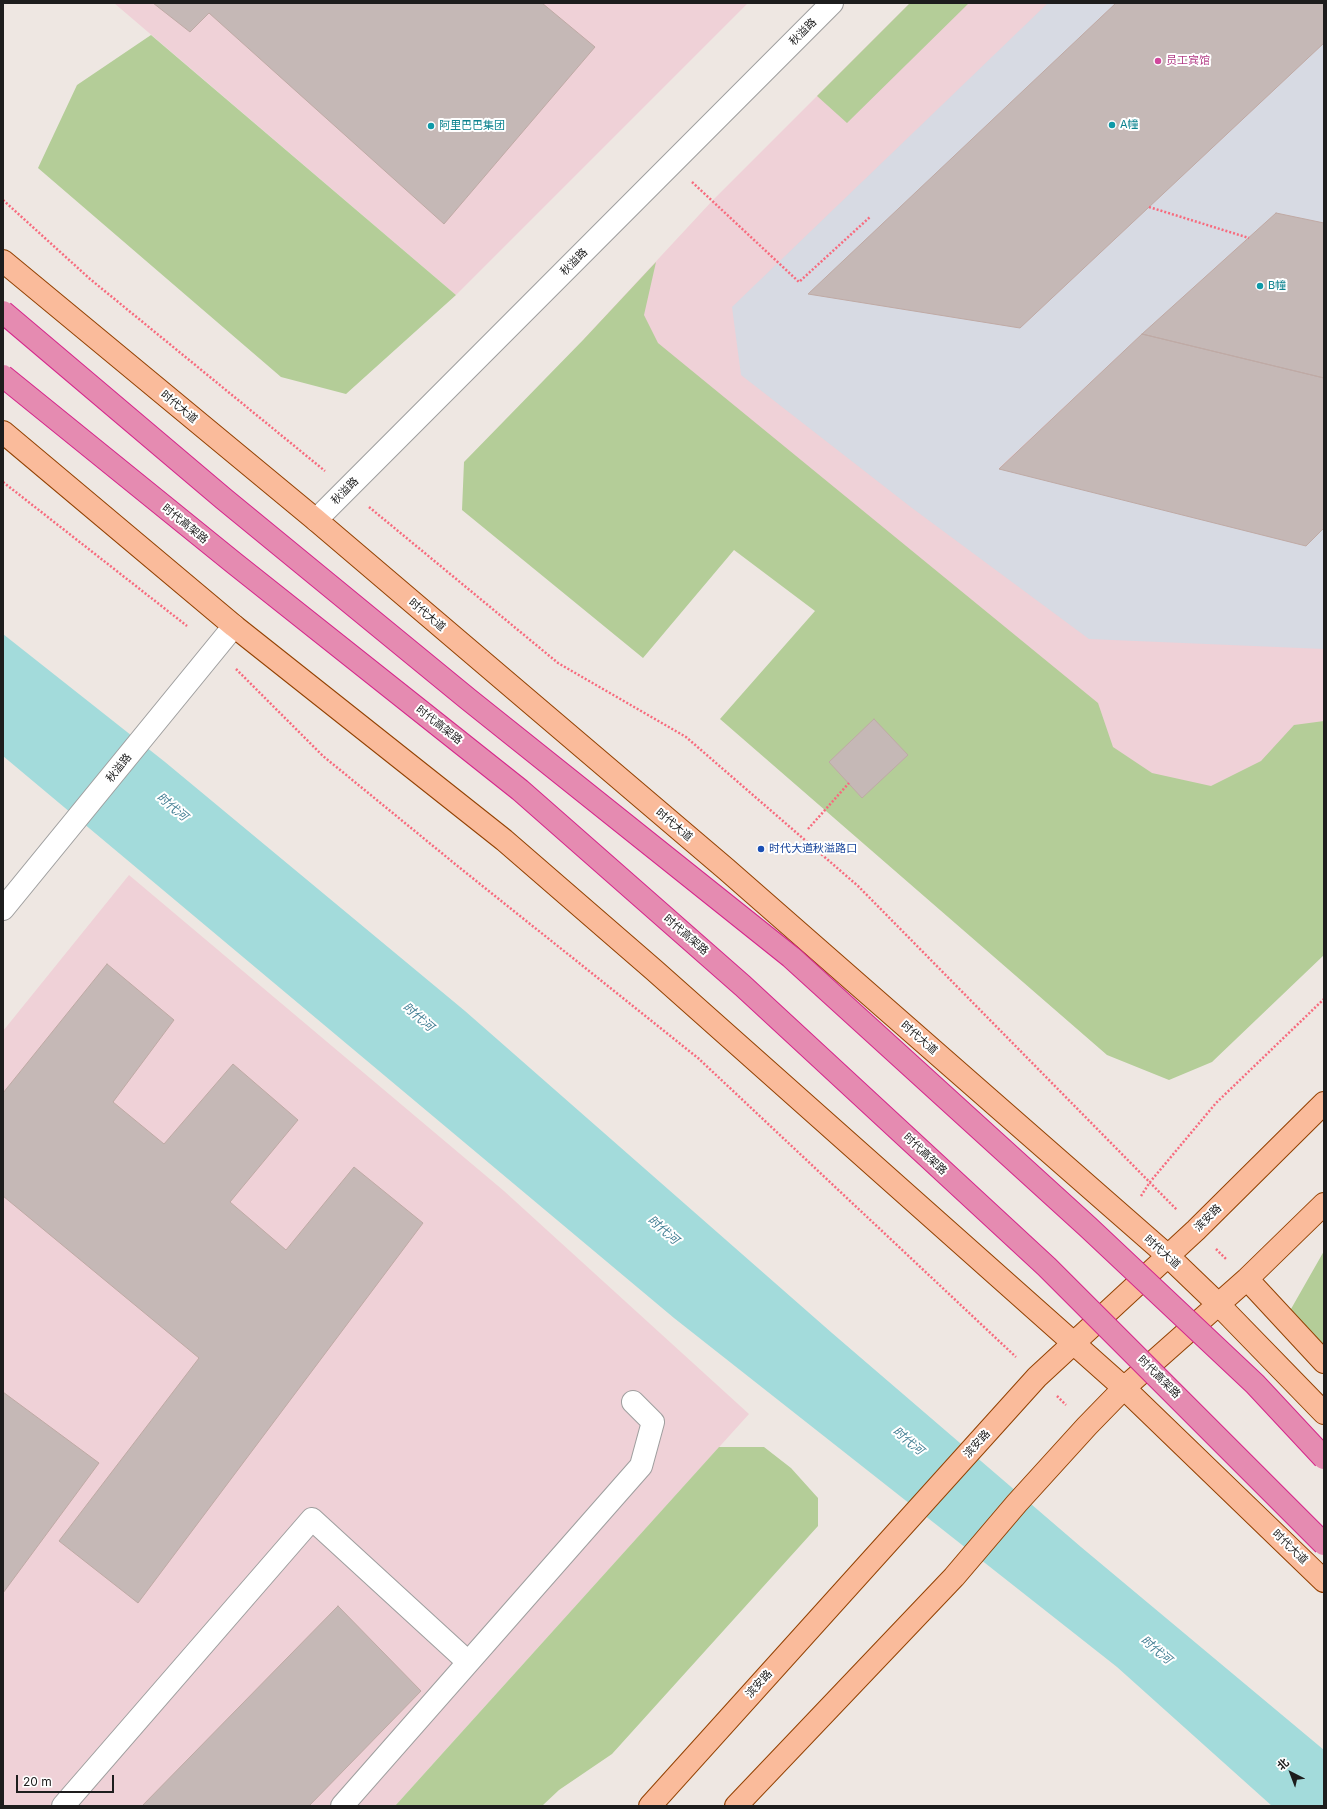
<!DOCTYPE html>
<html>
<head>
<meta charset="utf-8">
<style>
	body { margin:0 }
	#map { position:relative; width:1327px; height:1809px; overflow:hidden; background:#eee7e2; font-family:Inter,"Noto Sans SC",sans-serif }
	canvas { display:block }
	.frame { position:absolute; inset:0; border:4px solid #1d1d1d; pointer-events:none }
	.north { position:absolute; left:1271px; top:1753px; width:40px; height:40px; -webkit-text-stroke:3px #fff; paint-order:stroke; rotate:318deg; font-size:11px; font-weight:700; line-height:16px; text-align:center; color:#1d1d1d }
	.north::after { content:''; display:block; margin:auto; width:14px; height:18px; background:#1d1d1d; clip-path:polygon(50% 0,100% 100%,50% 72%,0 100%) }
	.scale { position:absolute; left:16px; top:1775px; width:98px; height:18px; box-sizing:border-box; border:2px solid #1d1d1d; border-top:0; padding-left:5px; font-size:12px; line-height:14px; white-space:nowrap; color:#1d1d1d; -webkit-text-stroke:3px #fff; paint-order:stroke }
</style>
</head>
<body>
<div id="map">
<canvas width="1327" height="1809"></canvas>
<div class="frame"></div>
<div class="north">北</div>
<div class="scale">20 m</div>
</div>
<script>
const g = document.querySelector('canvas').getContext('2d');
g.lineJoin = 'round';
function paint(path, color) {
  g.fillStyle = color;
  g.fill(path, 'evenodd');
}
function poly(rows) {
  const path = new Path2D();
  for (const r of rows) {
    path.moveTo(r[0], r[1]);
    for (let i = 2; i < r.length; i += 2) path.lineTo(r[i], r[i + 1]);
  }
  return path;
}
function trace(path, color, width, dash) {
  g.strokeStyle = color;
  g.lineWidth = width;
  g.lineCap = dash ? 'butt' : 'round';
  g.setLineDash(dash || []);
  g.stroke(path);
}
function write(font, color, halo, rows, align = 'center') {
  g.font = font + ' Inter,"Noto Sans SC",sans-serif';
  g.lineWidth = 4;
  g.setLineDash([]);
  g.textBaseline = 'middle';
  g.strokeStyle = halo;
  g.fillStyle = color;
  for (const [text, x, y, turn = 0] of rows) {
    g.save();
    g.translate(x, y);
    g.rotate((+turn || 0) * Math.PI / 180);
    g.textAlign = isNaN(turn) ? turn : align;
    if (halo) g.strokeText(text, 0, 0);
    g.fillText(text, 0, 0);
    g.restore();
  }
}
paint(poly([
	[114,3,748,3,456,295],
	[910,3,1324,3,1324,826,1226,922,584,339,712,201],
	[129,875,504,1191,749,1414,395,1806,3,1806,3,1031]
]), '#efd1d7');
paint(poly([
	[910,3,969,3,847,123,817,96],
	[151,35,456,295,346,394,281,377,38,168,77,85],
	[656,262,644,315,658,343,1098,703,1113,747,1152,773,1211,786,1261,761,1294,725,1324,721,1324,955,1212,1062,1169,1080,1107,1055,720,719,815,611,734,550,643,658,462,510,464,462,584,339],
	[1324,1251,1324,1350,1287,1316],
	[719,1447,764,1447,791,1468,818,1498,818,1526,612,1754,559,1790,542,1806,395,1806]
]), '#b4cd98');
paint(poly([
	[1048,3,1116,3,809,294,1020,328,1324,43,1324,223,1276,213,1142,334,999,468,1306,546,1324,528,1324,649,1089,639,912,508,741,375,732,307]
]), '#d7dae3');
paint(poly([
	[3,634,165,762,465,1011,832,1333,1081,1547,1324,1750,1324,1806,1272,1806,1117,1667,674,1318,3,756]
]), '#a3dbdb');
const building = poly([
	[153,3,542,3,595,47,444,224,209,13,190,32,153,3],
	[1116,3,1324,3,1324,43,1020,328,808,294,1116,3],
	[1276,213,1324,223,1324,378,1142,334,1276,213],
	[1142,334,1324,378,1324,528,1306,546,999,469,1142,334],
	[874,719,908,755,862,798,829,762,874,719],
	[107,964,174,1020,113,1102,164,1144,233,1064,298,1120,230,1202,286,1250,354,1167,423,1223,138,1603,59,1541,199,1358,3,1196,3,1093,107,964],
	[3,1392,99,1463,3,1593,3,1392],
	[338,1606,421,1691,309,1806,142,1806,338,1606]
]);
paint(building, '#c5b8b6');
trace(building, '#bfaaa5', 1);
const minor = poly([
	[316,520,832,3],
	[3,909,234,626],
	[63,1806,312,1519,468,1662],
	[342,1806,641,1466,653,1422,633,1402]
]);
const major = poly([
	[3,261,316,520,726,869,1168,1256,1219,1305,1324,1413],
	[3,432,234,626,504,840,654,970,1124,1388,1324,1581],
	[1247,1279,1324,1362],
	[650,1806,1037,1377,1196,1230,1324,1103],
	[736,1806,954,1577,1017,1503,1087,1426,1124,1388,1247,1279,1324,1204]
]);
trace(minor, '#9e9e9e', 24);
trace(major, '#934102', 24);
trace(poly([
	[692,182,799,282,870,217],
	[3,200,90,279,325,471],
	[1149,207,1249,238],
	[3,482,187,626],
	[369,507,558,663,686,737,858,886,1177,1210],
	[236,669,323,756,460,868,698,1058,1016,1357],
	[808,829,849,783],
	[1141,1196,1150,1182,1216,1103,1324,999],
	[1216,1249,1226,1259],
	[1057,1396,1066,1405]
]), '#f76a7d', 2.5, [2, 2]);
trace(minor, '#fff', 22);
trace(major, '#fabb9b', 22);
const highwayBridge = poly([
	[3,312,224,499,468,699,791,957,1088,1227,1255,1384,1324,1458],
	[3,376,234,563,520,790,743,986,1047,1267,1324,1544]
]);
trace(highwayBridge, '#d5268b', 24, []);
trace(highwayBridge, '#e58bb1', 22);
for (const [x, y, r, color] of [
	[1158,61,4,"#d1479c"],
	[1112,125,4,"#0f9aa8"],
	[431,126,4,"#0f9aa8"],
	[1260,286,4,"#0f9aa8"],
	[761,849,4,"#1a4fb4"]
]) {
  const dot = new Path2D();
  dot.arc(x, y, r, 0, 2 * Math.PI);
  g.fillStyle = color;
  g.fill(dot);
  trace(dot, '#fff', 1.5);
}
write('11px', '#1d1d1d', '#fff', [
	["秋溢路",803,32,-45],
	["秋溢路",574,262,-45],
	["时代大道",179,407,40],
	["秋溢路",345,491,-45],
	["时代高架路",185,524,39],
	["时代大道",427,615,40],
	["时代高架路",439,725,38],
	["秋溢路",119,768,-51],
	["时代大道",674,825,40],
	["时代高架路",686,935,41],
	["时代大道",919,1038,41],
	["时代高架路",925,1154,43],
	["滨安路",1208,1218,-45],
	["时代大道",1162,1252,42],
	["时代高架路",1159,1377,45],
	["滨安路",977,1444,-48],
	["时代大道",1290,1547,44],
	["滨安路",759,1684,-48]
]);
write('11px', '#b23c85', '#fff', [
	["员工宾馆",1166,61]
], 'left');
write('11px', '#0d838f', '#fff', [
	["A幢",1120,125],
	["阿里巴巴集团",439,126],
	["B幢",1268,286]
], 'left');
write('11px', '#164399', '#fff', [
	["时代大道秋溢路口",769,849]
], 'left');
write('italic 12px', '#427e93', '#fff', [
	["时代河",172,807,40],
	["时代河",418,1017,41],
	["时代河",663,1230,41],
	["时代河",908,1441,40],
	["时代河",1156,1650,40]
]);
</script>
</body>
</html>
